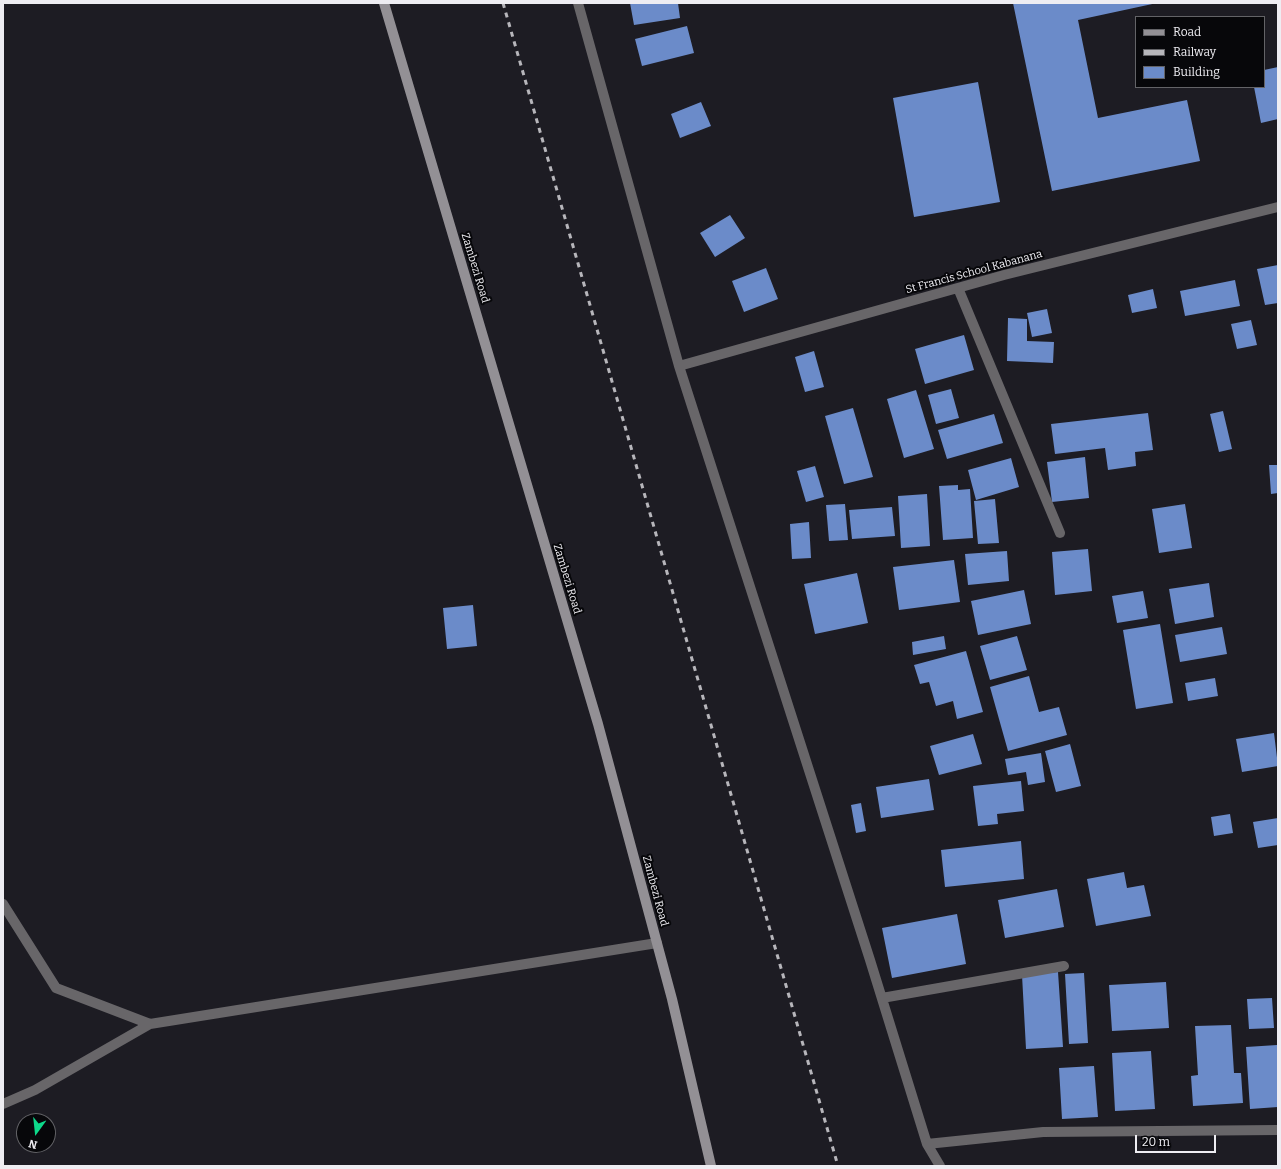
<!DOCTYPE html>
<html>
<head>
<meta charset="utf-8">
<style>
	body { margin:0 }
	#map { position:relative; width:1281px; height:1169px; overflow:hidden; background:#1d1c23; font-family:Bitter,serif }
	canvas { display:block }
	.frame { position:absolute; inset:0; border:4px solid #eeedf2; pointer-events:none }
	.legend { position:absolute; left:1135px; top:16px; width:130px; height:72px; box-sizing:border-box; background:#07070a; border:1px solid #636367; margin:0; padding:5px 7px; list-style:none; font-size:12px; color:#eeedf2 }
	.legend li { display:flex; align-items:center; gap:8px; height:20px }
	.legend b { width:20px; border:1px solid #636367 }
	.north { position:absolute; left:16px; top:1113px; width:40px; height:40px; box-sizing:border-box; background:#07070a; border:1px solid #636367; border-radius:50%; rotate:195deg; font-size:11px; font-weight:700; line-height:16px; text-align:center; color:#eeedf2 }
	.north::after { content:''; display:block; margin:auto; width:14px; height:18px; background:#0dd98a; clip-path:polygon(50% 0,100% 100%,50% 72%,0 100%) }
	.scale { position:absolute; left:1135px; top:1135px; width:81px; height:18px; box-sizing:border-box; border:2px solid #eeedf2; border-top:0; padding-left:5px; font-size:12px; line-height:14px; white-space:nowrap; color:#eeedf2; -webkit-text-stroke:3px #07070a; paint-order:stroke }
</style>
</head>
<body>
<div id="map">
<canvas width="1281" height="1169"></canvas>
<div class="frame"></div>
<ul class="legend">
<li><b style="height:5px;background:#939095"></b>Road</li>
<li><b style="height:5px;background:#b7b6bb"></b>Railway</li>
<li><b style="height:11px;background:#6b8bc9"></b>Building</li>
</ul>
<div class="north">N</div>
<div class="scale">20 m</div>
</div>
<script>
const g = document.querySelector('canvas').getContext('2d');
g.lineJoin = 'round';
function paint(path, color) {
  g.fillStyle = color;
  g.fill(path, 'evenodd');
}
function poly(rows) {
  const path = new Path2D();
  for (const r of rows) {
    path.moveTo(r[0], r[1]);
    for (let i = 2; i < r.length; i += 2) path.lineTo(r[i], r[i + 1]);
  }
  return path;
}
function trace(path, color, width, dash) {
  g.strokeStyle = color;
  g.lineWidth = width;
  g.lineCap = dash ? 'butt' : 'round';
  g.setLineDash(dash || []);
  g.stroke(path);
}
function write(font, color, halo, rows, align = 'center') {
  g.font = font + ' Bitter,serif';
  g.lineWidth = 4;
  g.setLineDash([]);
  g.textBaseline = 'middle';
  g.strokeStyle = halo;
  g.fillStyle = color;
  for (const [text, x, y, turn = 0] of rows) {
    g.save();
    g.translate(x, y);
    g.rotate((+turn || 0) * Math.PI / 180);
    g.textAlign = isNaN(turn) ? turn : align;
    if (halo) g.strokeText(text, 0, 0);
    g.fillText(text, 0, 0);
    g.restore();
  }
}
paint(poly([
	[630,3,678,3,680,18,634,25],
	[1013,3,1157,3,1078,20,1098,118,1187,100,1200,161,1052,191],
	[687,26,694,53,642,66,635,39],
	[1278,67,1278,119,1261,123,1254,87,1264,87,1264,70],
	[978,82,1000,202,914,217,893,98],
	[701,102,711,126,680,138,671,114],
	[730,215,745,238,715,257,700,233],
	[1278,265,1278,303,1265,305,1257,269],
	[766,268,778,299,744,312,732,281],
	[1235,280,1240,306,1185,316,1180,291],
	[1153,289,1157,308,1132,313,1128,295],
	[1047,309,1052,333,1032,337,1027,313],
	[1008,318,1027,319,1027,341,1054,342,1053,363,1007,361],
	[1251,320,1257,345,1237,349,1231,324],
	[964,335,974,370,925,384,915,349],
	[814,351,824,387,805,392,795,357],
	[951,389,959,418,936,424,928,395],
	[916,390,934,449,904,458,887,399],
	[853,408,873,477,844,484,825,416],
	[1223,411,1232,449,1219,452,1210,414],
	[1148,413,1153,450,1135,452,1136,466,1108,470,1105,448,1055,454,1051,424],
	[994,414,1003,443,947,459,938,430],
	[1085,457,1089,498,1052,502,1047,462],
	[1011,458,1019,487,976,500,968,470],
	[1269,465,1278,465,1278,493,1271,494],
	[815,466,824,497,806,502,797,471],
	[958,485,958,490,970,489,973,538,943,540,939,486],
	[927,494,930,546,901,548,898,496],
	[995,499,999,543,978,544,974,501],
	[845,504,848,540,829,541,826,505],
	[1185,504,1192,548,1159,553,1152,509],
	[892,507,895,536,852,539,849,510],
	[809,522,811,558,792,559,790,524],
	[1088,549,1092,591,1055,595,1052,552],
	[1007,551,1009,581,968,585,965,554],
	[954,560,960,602,899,610,893,567],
	[857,573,868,623,815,634,804,584],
	[1209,583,1214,617,1175,624,1169,589],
	[1024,590,1031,624,978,635,971,601],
	[1143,591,1148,618,1117,623,1112,596],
	[473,605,477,646,447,649,443,608],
	[1160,624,1173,703,1136,709,1123,630],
	[1222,627,1227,654,1180,662,1175,635],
	[944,636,946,649,913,655,912,642],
	[1017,636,1027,670,990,680,980,646],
	[966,651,983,712,957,719,953,701,936,706,929,682,920,684,914,665],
	[1029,676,1039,712,1059,707,1067,735,1008,751,990,687],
	[1215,678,1218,696,1188,701,1185,683],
	[1274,733,1278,766,1242,772,1236,739],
	[973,734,982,764,939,775,930,746],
	[1070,744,1081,786,1056,792,1045,751],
	[1041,753,1045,782,1028,785,1026,772,1008,775,1005,759],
	[929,779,934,810,881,818,876,787],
	[1021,781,1024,811,997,814,998,824,978,826,973,786],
	[861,803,866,831,856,833,851,805],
	[1230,814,1233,833,1214,836,1211,817],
	[1278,818,1278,845,1258,848,1253,822],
	[1021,841,1024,879,945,887,941,850],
	[1124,872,1127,888,1144,885,1151,916,1096,926,1087,879],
	[1057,889,1064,927,1005,938,998,900],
	[957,914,966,964,892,978,882,928],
	[1058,972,1063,1047,1026,1049,1022,975],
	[1084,973,1088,1043,1069,1044,1065,974],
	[1166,982,1169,1028,1112,1031,1109,985],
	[1272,998,1274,1028,1249,1029,1247,999],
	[1231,1025,1234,1073,1241,1073,1243,1103,1193,1106,1191,1076,1198,1075,1195,1026],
	[1277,1045,1278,1107,1250,1109,1246,1047],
	[1151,1051,1155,1109,1115,1111,1112,1053],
	[1094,1066,1098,1117,1062,1119,1059,1068]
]), '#6b8bc9');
trace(poly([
	[578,3,679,366,870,960,927,1144,940,1166],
	[958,288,1060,533],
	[679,366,1004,275,1278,207],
	[3,904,56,988,150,1024],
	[882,998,1064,966],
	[3,1104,35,1090,150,1024,657,943],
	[927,1144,1043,1132,1278,1130]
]), '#686669', 10);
trace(poly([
	[384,3,598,724,672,999,711,1166]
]), '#939095', 10);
trace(poly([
	[503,3,838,1166]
]), '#b7b6bb', 3, [5, 5]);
write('11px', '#eeedf2', '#07070a', [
	["Zambezi Road",475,268,73],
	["St Francis School Kabanana",974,272,-15],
	["Zambezi Road",567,579,73],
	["Zambezi Road",655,891,75]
]);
</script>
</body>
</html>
